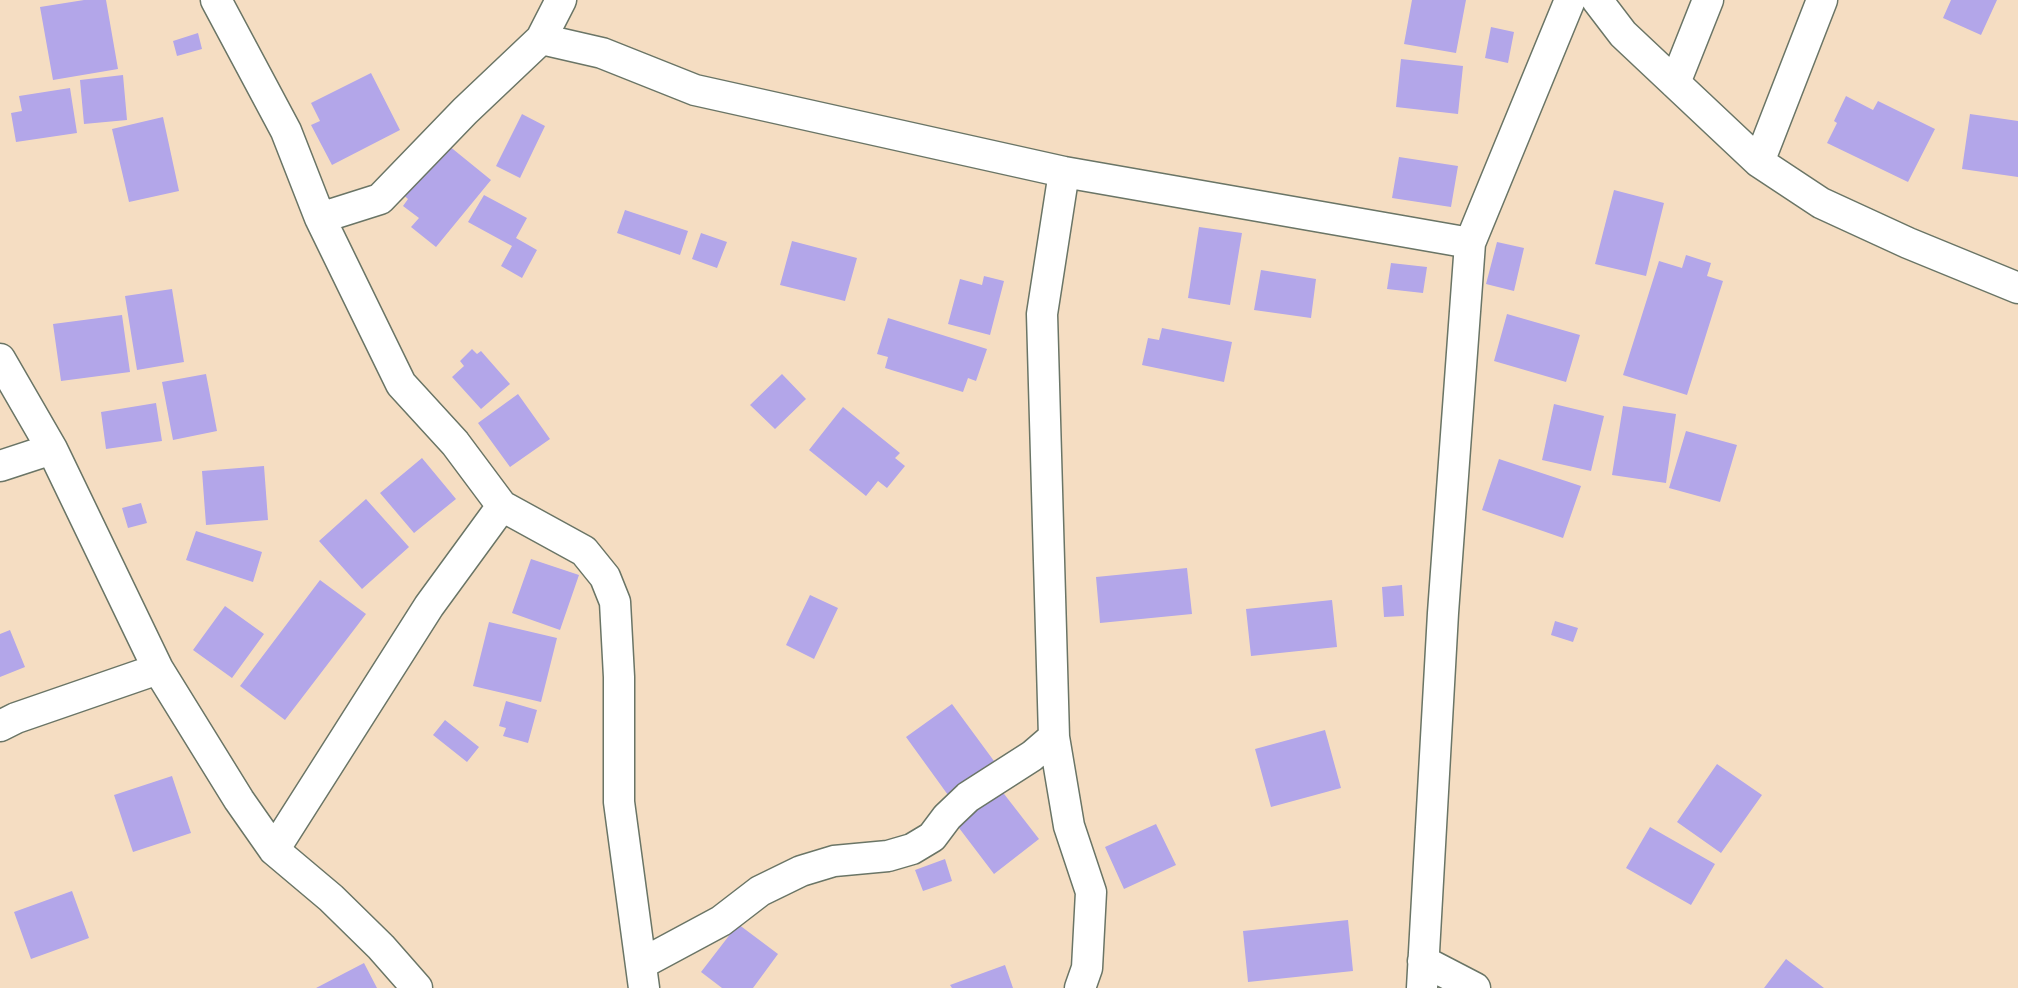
<!DOCTYPE html>
<html>
<head>
<meta charset="utf-8">
<style>
	body { margin:0 }
	canvas { display:block; background:#f5ddc2 }
</style>
</head>
<body>
<canvas width="2018" height="988"></canvas>
<script>
const g = document.querySelector('canvas').getContext('2d');
g.lineJoin = 'round';
function paint(path, color) {
  g.fillStyle = color;
  g.fill(path, 'evenodd');
}
function poly(rows) {
  const path = new Path2D();
  for (const r of rows) {
    path.moveTo(r[0], r[1]);
    for (let i = 2; i < r.length; i += 2) path.lineTo(r[i], r[i + 1]);
  }
  return path;
}
function trace(path, color, width, dash) {
  g.strokeStyle = color;
  g.lineWidth = width;
  g.lineCap = dash ? 'butt' : 'round';
  g.setLineDash(dash || []);
  g.stroke(path);
}
paint(poly([
	[84,0,106,0,118,69,53,80,40,7],
	[1412,0,1466,0,1456,53,1404,44],
	[1951,0,1997,0,1981,35,1943,18],
	[1491,27,1514,32,1508,63,1485,58],
	[198,33,202,49,177,56,173,41],
	[1401,59,1463,66,1458,114,1396,107],
	[371,73,400,130,332,165,311,125,320,121,311,103],
	[123,75,127,120,84,124,80,80],
	[70,88,77,133,16,142,11,113,22,111,19,96],
	[1846,96,1873,110,1878,101,1935,129,1908,182,1827,143,1837,123,1834,121],
	[522,114,545,126,520,178,496,166],
	[1970,114,2018,121,2018,177,1962,169],
	[163,117,179,191,129,202,112,129],
	[443,141,491,180,436,247,411,227,419,218,403,206,408,199,400,192],
	[1399,157,1458,166,1451,207,1392,198],
	[1614,190,1664,203,1646,276,1595,264],
	[484,195,527,218,516,238,537,250,522,278,501,266,512,246,468,222],
	[625,210,688,231,680,255,617,233],
	[1199,227,1242,233,1230,305,1188,298],
	[701,233,727,242,717,268,692,259],
	[792,241,857,258,845,301,780,285],
	[1497,242,1524,248,1514,291,1486,284],
	[1686,255,1711,263,1707,276,1723,281,1687,395,1623,375,1659,261,1682,268],
	[1391,263,1427,267,1423,293,1387,289],
	[1261,270,1316,279,1311,318,1254,310],
	[984,276,1004,281,990,335,948,324,960,279,982,285],
	[172,289,184,362,137,370,125,296],
	[1507,314,1580,335,1566,382,1494,361],
	[122,315,130,372,61,381,53,324],
	[888,318,987,349,976,381,968,378,963,392,885,368,888,357,877,354],
	[1162,328,1232,342,1224,382,1142,365,1148,338,1159,340],
	[472,349,477,354,481,351,510,384,481,409,452,377,464,366,460,361],
	[206,374,217,431,173,440,162,382],
	[782,374,806,399,775,429,750,405],
	[518,394,550,439,510,467,478,423],
	[156,403,162,441,106,449,101,412],
	[1554,404,1604,416,1591,471,1542,460],
	[1623,406,1676,414,1666,483,1612,475],
	[843,407,900,453,895,458,905,466,887,488,878,481,866,496,809,450],
	[1686,431,1737,445,1720,502,1669,488],
	[422,458,456,499,414,533,380,493],
	[1499,459,1581,486,1563,538,1482,510],
	[264,466,268,520,206,525,202,471],
	[366,499,409,547,362,589,319,541],
	[141,503,147,523,128,528,122,508],
	[196,531,262,552,253,582,186,560],
	[531,559,579,575,560,630,512,613],
	[1187,568,1192,614,1100,623,1096,577],
	[320,580,366,614,285,720,240,686],
	[1402,585,1404,616,1384,617,1382,587],
	[810,595,838,608,814,659,786,645],
	[1332,600,1337,647,1251,656,1246,609],
	[225,606,264,634,232,678,193,650],
	[1555,621,1578,628,1573,642,1551,635],
	[489,622,557,638,541,702,473,686],
	[10,630,25,667,0,677,0,634],
	[506,701,537,710,528,743,503,736,506,728,499,726],
	[952,704,994,761,948,795,906,737],
	[445,720,479,747,467,762,433,735],
	[1325,730,1341,788,1271,807,1255,749],
	[1717,764,1762,795,1721,853,1677,822],
	[172,776,191,833,133,852,114,795],
	[1001,790,1039,839,994,874,956,824],
	[1156,824,1176,865,1124,889,1105,847],
	[1650,827,1715,864,1691,905,1626,868],
	[945,859,952,881,923,891,915,870],
	[72,891,89,938,31,959,14,912],
	[1348,920,1353,971,1248,982,1243,931],
	[738,924,778,954,753,988,722,988,701,972],
	[1786,959,1824,988,1764,988],
	[364,963,377,988,316,988],
	[1005,965,1013,988,952,988,950,985]
]), '#b3a6e9');
const minor = poly([
	[216,0,286,131,320,218,401,384,455,443,502,506,429,606,274,850],
	[1597,0,1623,34,1759,162,1821,203,1908,243,2018,288],
	[541,39,602,53,695,90,1064,172,1470,243,1570,0],
	[1675,83,1708,0],
	[1759,162,1822,0],
	[1064,172,1042,314,1054,737,1069,826,1091,892,1087,968,1080,988],
	[320,218,380,199,465,111,541,39,561,0],
	[0,359,52,449,158,669,239,800,274,850,331,898,381,947,417,988],
	[0,466,52,449],
	[502,506,584,551,605,577,615,602,619,677,619,802,644,988],
	[0,726,16,718,158,669],
	[1423,961,1475,988],
	[641,964,721,921,760,891,801,871,834,861,888,856,912,849,932,837,947,817,968,797,1032,756,1054,737],
	[1422,988,1443,613,1470,243]
]);
trace(minor, '#6a7566', 33);
trace(minor, '#fff', 30);
</script>
</body>
</html>
